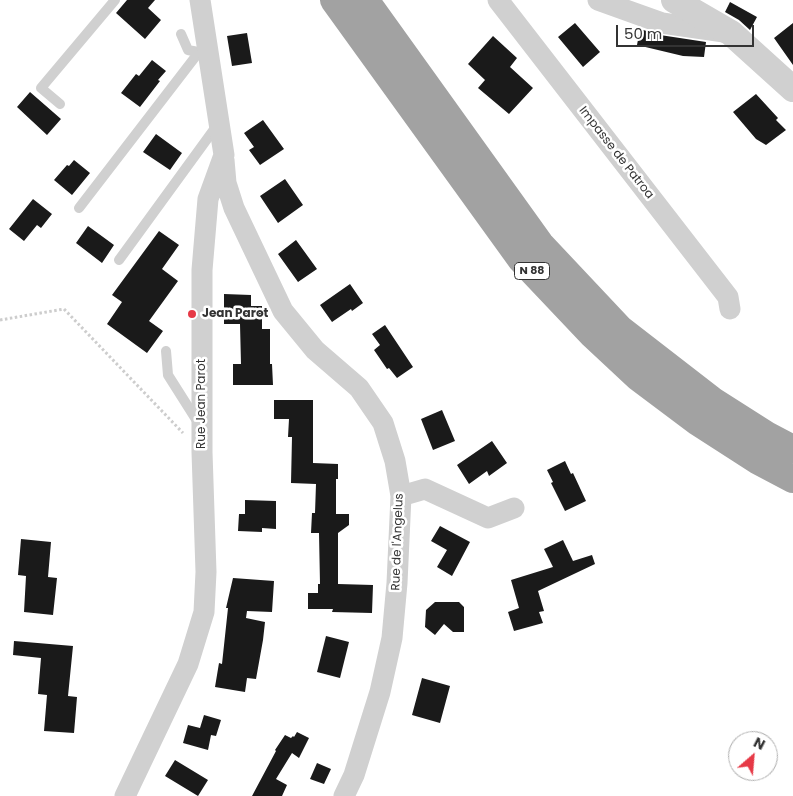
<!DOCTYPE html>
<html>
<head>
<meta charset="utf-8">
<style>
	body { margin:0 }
	#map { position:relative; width:793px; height:796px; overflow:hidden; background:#fff; font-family:Poppins,sans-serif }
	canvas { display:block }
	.north { position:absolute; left:728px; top:731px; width:50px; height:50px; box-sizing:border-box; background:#fff; border:1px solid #adadad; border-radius:50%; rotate:27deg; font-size:14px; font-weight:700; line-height:20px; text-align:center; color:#333 }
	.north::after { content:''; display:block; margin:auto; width:18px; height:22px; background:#e63946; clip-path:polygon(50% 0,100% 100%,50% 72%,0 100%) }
	.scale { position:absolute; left:616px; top:25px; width:138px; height:22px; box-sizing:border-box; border:2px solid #333; border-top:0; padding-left:6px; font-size:15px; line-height:18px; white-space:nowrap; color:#333; -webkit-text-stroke:4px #fff; paint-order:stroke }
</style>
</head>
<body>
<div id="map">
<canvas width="793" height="796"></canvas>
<div class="north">N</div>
<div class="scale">50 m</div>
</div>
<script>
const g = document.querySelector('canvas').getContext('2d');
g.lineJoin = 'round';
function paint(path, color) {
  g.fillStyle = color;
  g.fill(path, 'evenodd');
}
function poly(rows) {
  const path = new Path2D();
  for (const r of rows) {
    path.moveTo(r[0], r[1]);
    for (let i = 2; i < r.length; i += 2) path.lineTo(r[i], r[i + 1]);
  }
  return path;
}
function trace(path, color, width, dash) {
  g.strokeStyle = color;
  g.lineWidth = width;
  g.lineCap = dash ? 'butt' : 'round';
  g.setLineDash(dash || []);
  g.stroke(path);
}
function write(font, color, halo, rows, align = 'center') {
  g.font = font + ' Poppins,sans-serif';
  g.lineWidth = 5;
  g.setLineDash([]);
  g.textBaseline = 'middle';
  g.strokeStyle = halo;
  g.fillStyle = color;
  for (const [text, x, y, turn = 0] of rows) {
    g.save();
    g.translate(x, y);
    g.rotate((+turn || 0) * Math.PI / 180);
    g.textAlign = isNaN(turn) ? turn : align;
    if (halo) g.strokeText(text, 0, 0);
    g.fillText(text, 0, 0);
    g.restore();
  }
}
paint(poly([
	[127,0,155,0,148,8,161,20,145,39,116,13],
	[730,2,757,17,750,30,739,20,725,12],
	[575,23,600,52,583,67,558,37],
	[793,23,793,65,774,38],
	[640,29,660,35,706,42,704,57,683,56,637,45],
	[247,33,252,63,232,66,227,36],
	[493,36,517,58,510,67,533,88,509,114,478,88,485,80,468,64],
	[152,60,166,71,158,80,160,81,140,107,121,93,136,74,139,76],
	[30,92,61,119,47,135,17,107],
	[756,94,778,118,776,120,786,130,766,145,756,139,733,112],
	[263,120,284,149,260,165,249,150,254,147,244,133],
	[156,134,182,153,170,170,143,152],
	[74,160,90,173,72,195,54,180,67,165,69,166],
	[285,179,303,205,278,223,260,196],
	[33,199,52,214,41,228,37,225,24,241,9,229],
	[88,226,114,245,102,263,76,243],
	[159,231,179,245,162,269,178,281,149,321,163,331,147,353,107,324,122,302,112,295],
	[296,240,317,269,298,282,278,254],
	[350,284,363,303,352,311,351,309,332,322,320,305],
	[224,294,251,295,251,306,262,306,262,329,270,329,270,364,272,364,273,385,233,385,233,364,241,364,240,324,224,324],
	[385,325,413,367,397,378,389,368,387,369,374,350,380,345,372,334],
	[274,400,313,400,313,463,338,464,338,479,336,479,336,514,349,514,349,525,338,533,338,584,373,585,372,613,332,612,333,609,308,609,308,593,318,593,318,584,320,584,319,533,311,533,312,513,315,513,316,484,291,483,292,437,288,437,289,419,274,419],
	[442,410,455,441,433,450,421,419],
	[492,441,507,463,489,476,487,471,469,484,457,465],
	[565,461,571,474,573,473,586,501,565,511,551,483,553,482,547,470],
	[245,500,276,501,276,529,262,528,262,532,238,531,239,514,245,514],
	[440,526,470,542,452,576,437,567,447,550,431,541],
	[21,539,51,542,48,577,57,578,53,615,24,612,26,576,18,575],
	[563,540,573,561,592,555,595,564,538,591,544,611,539,612,543,623,514,631,508,612,519,608,511,580,553,567,544,549],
	[233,578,274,581,272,612,247,611,246,618,265,622,263,640,256,679,247,678,245,692,215,687,219,663,222,664,228,608,226,608],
	[435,602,459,602,464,607,464,632,453,632,444,624,435,635,425,627,426,610],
	[326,636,349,642,340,678,317,672],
	[14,641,73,646,68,696,77,697,74,733,44,731,47,695,38,694,41,658,13,655],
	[422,678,450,686,440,723,412,715],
	[204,715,221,720,216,736,211,735,208,750,183,743,188,725,200,728],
	[297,732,309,738,299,758,292,753,276,779,287,785,282,796,252,796,276,751,275,750,285,735,291,738,293,736,294,737],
	[175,760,208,780,198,796,165,776],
	[317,763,331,769,324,784,310,779]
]), '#1a1a1a');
trace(poly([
	[0,320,64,309,183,433]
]), '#cdcdcd', 3, [2.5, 2.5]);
trace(poly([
	[181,34,188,50,203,53],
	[60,104,41,88,115,0],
	[79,208,199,52],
	[119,260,218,124],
	[166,351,168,375,199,424]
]), '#d0d0d0', 10);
trace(poly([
	[498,0,728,297,730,309],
	[598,0,662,23,724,32],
	[224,160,226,183,234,208,283,311,315,350,359,388,383,423,395,461,401,496,397,583,392,638,380,692,354,775,344,796],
	[401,496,425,489,488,518,514,508],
	[125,796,188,664,204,612,206,572,202,452,202,270,208,199,224,155,200,0]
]), '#d0d0d0', 21);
trace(poly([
	[674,0,731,33,793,89]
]), '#d0d0d0', 26);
trace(poly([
	[334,0,521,259,593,335,638,377,698,422,757,460,793,479],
	[365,0,540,244,620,329,713,401,768,436,793,449]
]), '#a2a2a2', 28);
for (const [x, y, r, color] of [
	[192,314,5,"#e63946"]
]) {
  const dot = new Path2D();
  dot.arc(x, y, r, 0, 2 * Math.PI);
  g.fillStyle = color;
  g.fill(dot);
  trace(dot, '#fff', 2);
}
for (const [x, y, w] of [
	[532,271,35]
]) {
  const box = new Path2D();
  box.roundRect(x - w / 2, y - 8.5, w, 17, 4);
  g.fillStyle = '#fff';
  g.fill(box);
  trace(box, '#333', 1);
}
write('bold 11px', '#333', null, [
	["N 88",532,271]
]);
write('12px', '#333', '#fff', [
	["Impasse de Patroa",616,153,52],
	["Rue Jean Parot",202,404,-90],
	["Rue de l'Angelus",398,542,-88]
]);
write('bold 12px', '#333', '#fff', [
	["Jean Parot",202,314]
], 'left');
</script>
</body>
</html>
